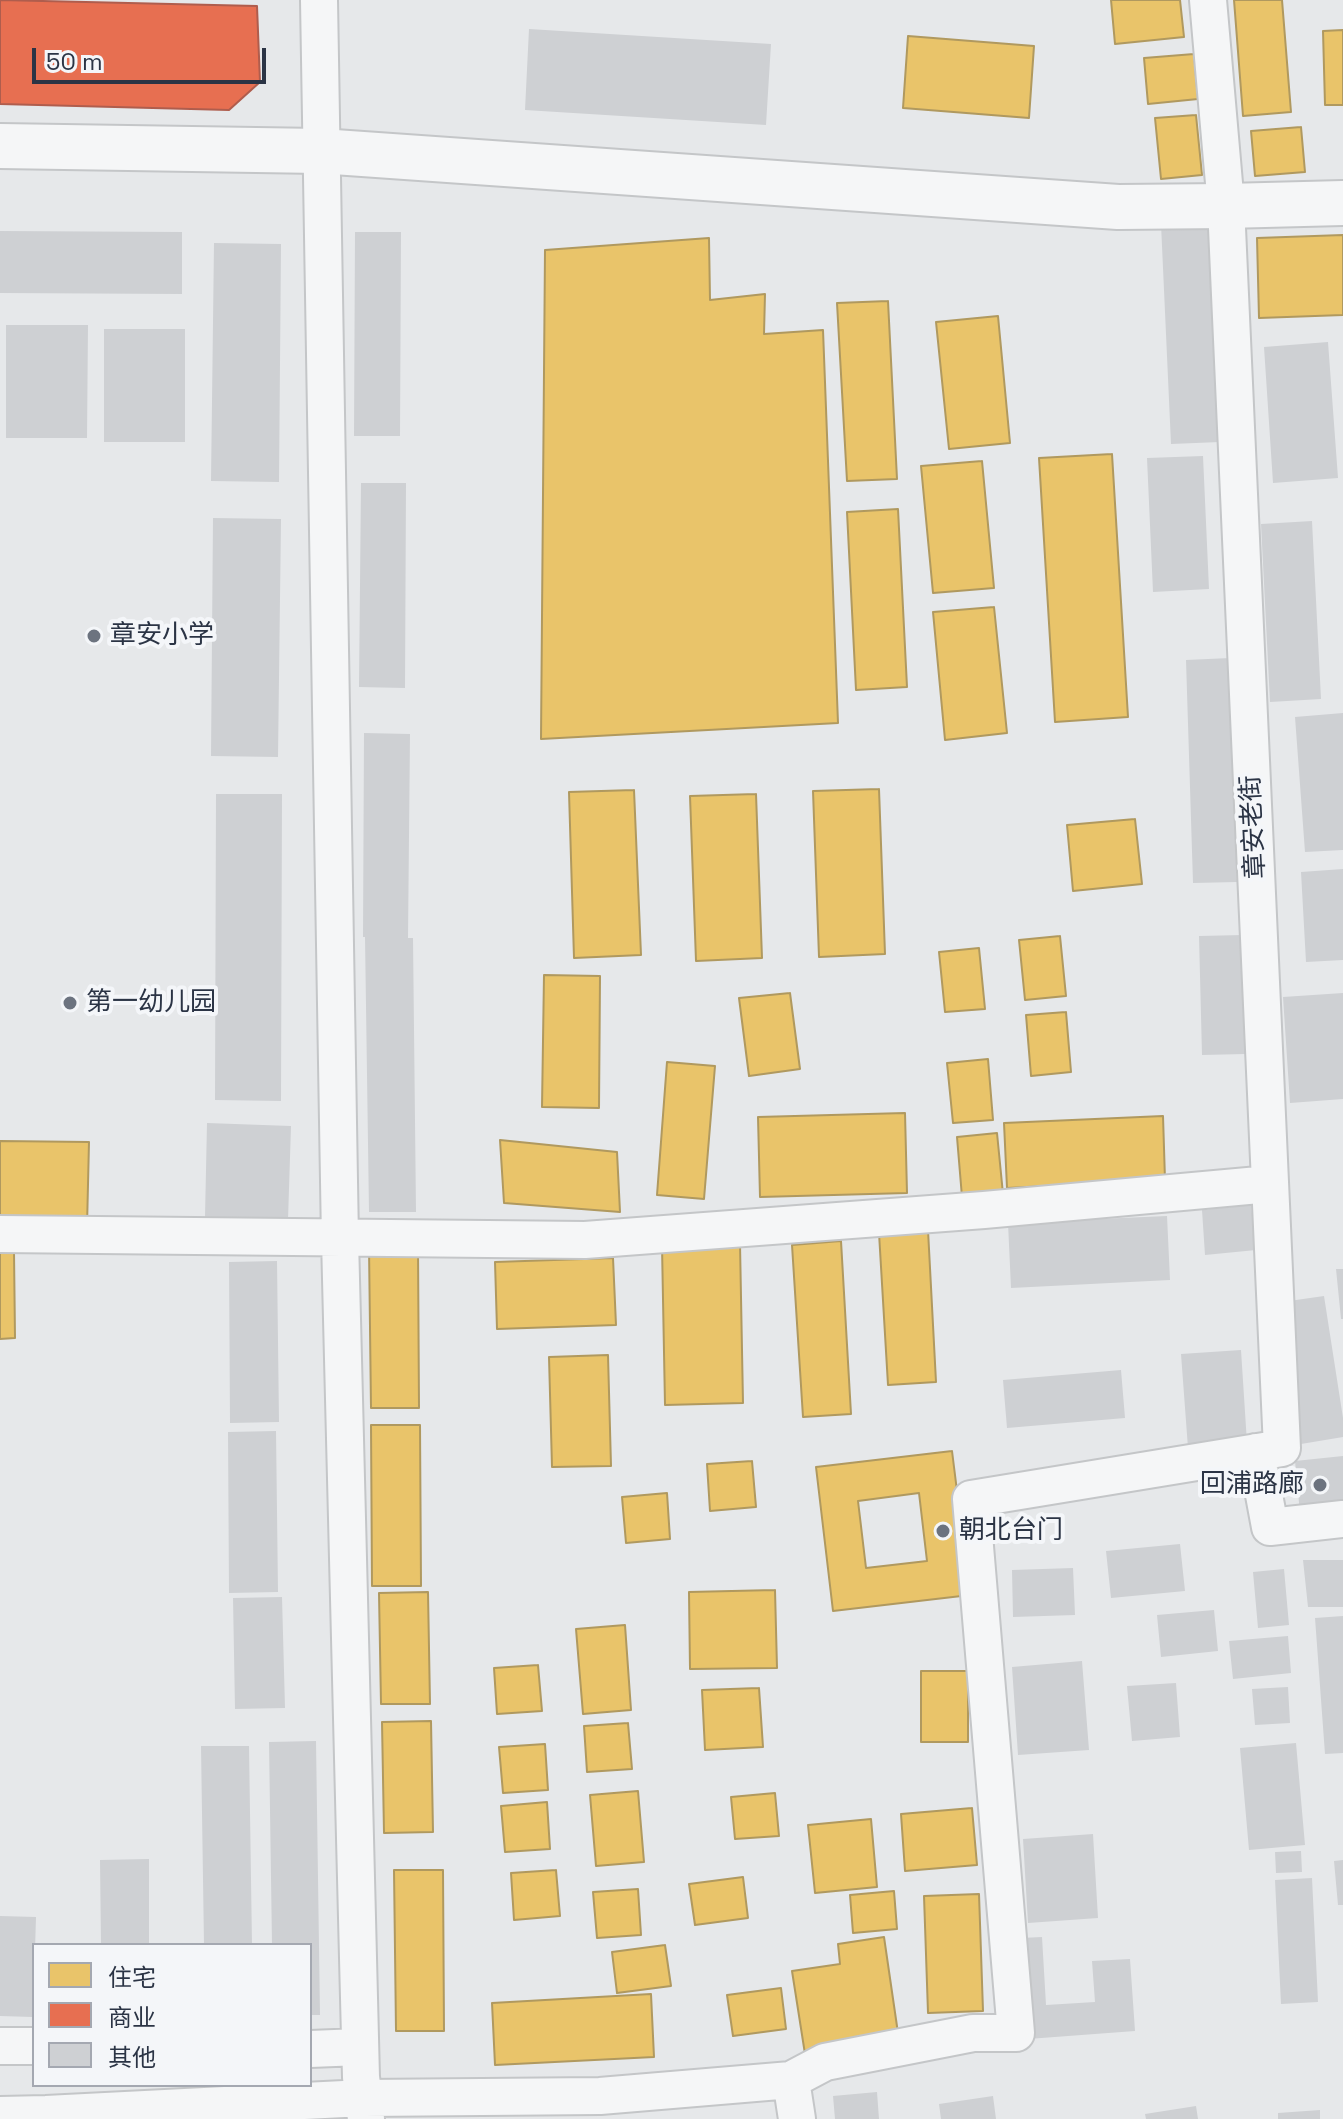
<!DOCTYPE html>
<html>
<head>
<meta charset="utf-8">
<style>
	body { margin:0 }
	#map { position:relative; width:1343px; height:2119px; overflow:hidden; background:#e6e8ea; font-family:"Space Grotesk","Noto Sans SC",sans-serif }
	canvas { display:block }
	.legend { position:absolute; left:32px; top:1943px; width:280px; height:144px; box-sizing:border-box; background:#f4f6f9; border:2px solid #a4a8b1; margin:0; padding:10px 14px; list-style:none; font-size:24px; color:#2b3445 }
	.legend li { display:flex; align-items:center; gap:16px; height:40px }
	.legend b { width:40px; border:2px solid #a4a8b1 }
	.scale { position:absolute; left:32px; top:48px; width:234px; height:36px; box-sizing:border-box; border:4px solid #2b3445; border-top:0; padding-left:10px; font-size:24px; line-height:28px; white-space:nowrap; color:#2b3445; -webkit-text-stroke:6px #f4f6f9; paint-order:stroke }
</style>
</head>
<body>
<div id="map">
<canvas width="1343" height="2119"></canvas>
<ul class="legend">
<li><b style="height:22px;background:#e9c46a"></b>住宅</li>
<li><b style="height:22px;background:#e76f51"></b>商业</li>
<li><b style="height:22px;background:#ced0d3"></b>其他</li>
</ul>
<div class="scale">50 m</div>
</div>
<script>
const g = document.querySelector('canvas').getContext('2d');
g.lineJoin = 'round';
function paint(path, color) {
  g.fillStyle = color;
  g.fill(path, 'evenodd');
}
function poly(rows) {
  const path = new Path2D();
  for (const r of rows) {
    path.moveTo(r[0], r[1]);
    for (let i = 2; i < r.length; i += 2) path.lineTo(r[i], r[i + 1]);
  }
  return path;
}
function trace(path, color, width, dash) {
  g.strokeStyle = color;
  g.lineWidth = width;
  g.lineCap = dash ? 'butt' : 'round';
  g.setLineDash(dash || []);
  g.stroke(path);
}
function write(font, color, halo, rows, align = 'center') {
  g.font = font + ' "Space Grotesk","Noto Sans SC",sans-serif';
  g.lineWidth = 8;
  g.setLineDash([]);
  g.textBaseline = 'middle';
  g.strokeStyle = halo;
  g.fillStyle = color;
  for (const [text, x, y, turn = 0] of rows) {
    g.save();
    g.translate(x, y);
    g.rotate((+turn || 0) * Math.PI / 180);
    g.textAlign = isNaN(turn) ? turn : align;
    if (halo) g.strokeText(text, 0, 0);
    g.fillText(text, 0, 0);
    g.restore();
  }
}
const homes = poly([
	[1111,0,1180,0,1184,37,1115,44,1111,0],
	[1234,0,1282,0,1291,112,1243,116,1234,0],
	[1343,30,1343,105,1325,105,1323,31,1343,30],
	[908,36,1034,46,1029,118,903,108,908,36],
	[1194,54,1198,99,1148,104,1144,58,1194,54],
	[1196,115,1202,175,1161,179,1155,118,1196,115],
	[1301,127,1305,172,1255,176,1251,131,1301,127],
	[1343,235,1343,315,1259,318,1257,238,1343,235],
	[709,238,710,300,765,294,764,334,823,330,838,723,541,739,545,250,709,238],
	[888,301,897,479,847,481,837,303,888,301],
	[998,316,1010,443,949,449,936,322,998,316],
	[1112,454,1128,717,1055,722,1039,458,1112,454],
	[982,461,994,588,933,593,921,466,982,461],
	[898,509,907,687,856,690,847,512,898,509],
	[994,607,1007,733,945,740,933,612,994,607],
	[879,789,885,954,819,957,813,791,879,789],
	[634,790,641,955,574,958,569,792,634,790],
	[756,794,762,958,696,961,690,796,756,794],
	[1135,819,1142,884,1073,891,1067,825,1135,819],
	[1060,936,1066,996,1025,1000,1019,940,1060,936],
	[979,948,985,1009,945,1012,939,952,979,948],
	[544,975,600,976,599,1108,542,1107,544,975],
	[790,993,800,1069,749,1076,739,998,790,993],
	[1066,1012,1071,1072,1031,1076,1026,1015,1066,1012],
	[988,1059,993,1120,953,1123,947,1063,988,1059],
	[667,1062,715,1066,704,1199,657,1195,667,1062],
	[905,1113,907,1193,760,1197,758,1117,905,1113],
	[1163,1116,1165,1180,1007,1188,1004,1123,1163,1116],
	[997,1133,1003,1194,962,1197,957,1137,997,1133],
	[500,1140,617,1152,620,1212,504,1203,500,1140],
	[0,1141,89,1142,87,1227,0,1225,0,1141],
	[928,1230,936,1382,888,1385,879,1233,928,1230],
	[841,1241,851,1414,803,1417,792,1245,841,1241],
	[740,1244,743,1403,665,1405,662,1246,740,1244],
	[369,1247,418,1247,419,1408,371,1408,369,1247],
	[14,1252,15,1338,0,1339,0,1253,14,1252],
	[613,1258,616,1325,497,1329,495,1262,613,1258],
	[608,1355,611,1466,552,1467,549,1357,608,1355],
	[371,1425,420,1425,421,1586,372,1586,371,1425],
	[952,1451,970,1595,833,1611,816,1467,952,1451],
	[919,1493,927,1561,866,1568,858,1501,919,1493],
	[752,1461,756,1507,710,1511,707,1464,752,1461],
	[667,1493,670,1539,626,1543,622,1497,667,1493],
	[775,1590,777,1668,690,1669,689,1592,775,1590],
	[428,1592,430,1704,381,1704,379,1593,428,1592],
	[625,1625,631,1710,583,1714,576,1629,625,1625],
	[538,1665,542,1711,497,1714,494,1668,538,1665],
	[921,1671,968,1671,968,1742,921,1742,921,1671],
	[759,1688,763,1747,705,1750,702,1690,759,1688],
	[431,1721,433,1832,384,1833,382,1722,431,1721],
	[628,1723,632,1769,587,1772,584,1726,628,1723],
	[545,1744,548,1790,503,1793,499,1747,545,1744],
	[638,1791,644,1862,596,1866,590,1795,638,1791],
	[775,1793,779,1836,735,1839,731,1797,775,1793],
	[547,1802,550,1849,505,1852,501,1806,547,1802],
	[972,1808,977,1865,905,1871,901,1814,972,1808],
	[871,1819,877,1887,815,1893,808,1825,871,1819],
	[394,1870,443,1870,444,2031,396,2031,394,1870],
	[556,1870,560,1916,514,1920,511,1873,556,1870],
	[743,1877,748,1918,695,1925,689,1884,743,1877],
	[638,1889,641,1935,597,1938,593,1892,638,1889],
	[894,1891,897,1929,853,1933,850,1895,894,1891],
	[979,1894,983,2011,928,2013,924,1896,979,1894],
	[884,1937,899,2040,805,2054,792,1971,840,1964,838,1944,884,1937],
	[665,1945,671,1986,617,1993,612,1952,665,1945],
	[781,1988,786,2029,733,2036,727,1995,781,1988],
	[651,1994,654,2057,495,2065,492,2003,651,1994]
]);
paint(homes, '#e9c46a');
trace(homes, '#b0995f', 2);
const shops = poly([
	[0,0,257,6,260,82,229,110,0,104,0,0]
]);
paint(shops, '#e76f51');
trace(shops, '#af5d4d', 2);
paint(poly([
	[529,29,771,44,766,125,525,110],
	[1210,221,1220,442,1171,444,1161,224],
	[0,231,182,232,182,294,0,293],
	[355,232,401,232,400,436,354,436],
	[214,243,281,244,279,482,211,481],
	[6,325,88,325,87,438,6,438],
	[104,329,185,329,185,442,104,442],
	[1328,342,1338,478,1273,483,1264,347],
	[1203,456,1209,589,1153,592,1147,458],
	[361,483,406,483,405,688,359,687],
	[213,518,281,519,278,757,211,756],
	[1312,521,1321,699,1270,702,1261,524],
	[1230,658,1237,882,1193,883,1186,660],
	[1343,713,1343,850,1305,852,1295,717],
	[364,733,410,734,408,938,413,938,416,1212,369,1212,365,937,363,937],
	[216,794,282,794,281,1101,215,1100],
	[1343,869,1343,960,1306,962,1301,872],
	[1243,935,1245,1054,1202,1055,1199,936],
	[1343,993,1343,1099,1290,1103,1283,997],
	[207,1123,291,1126,288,1220,205,1217],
	[1251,1205,1256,1250,1205,1255,1202,1210],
	[1167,1216,1170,1280,1011,1288,1008,1223],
	[277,1261,279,1422,230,1423,229,1262],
	[1336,1269,1343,1269,1343,1319,1341,1319],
	[1324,1296,1343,1418,1343,1437,1301,1444,1282,1302],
	[1241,1350,1247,1443,1188,1448,1181,1354],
	[1121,1370,1125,1418,1007,1428,1003,1380],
	[276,1431,278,1592,229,1593,228,1432],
	[1343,1456,1343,1509,1300,1513,1295,1461],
	[1180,1544,1185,1591,1111,1598,1106,1551],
	[1303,1560,1343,1560,1343,1607,1308,1607],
	[1073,1568,1075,1615,1013,1617,1012,1570],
	[1284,1569,1289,1625,1258,1628,1253,1572],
	[282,1597,285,1708,235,1709,233,1598],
	[1214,1610,1218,1651,1161,1657,1157,1615],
	[1343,1616,1343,1753,1325,1754,1315,1618],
	[1288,1636,1291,1673,1233,1679,1229,1641],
	[1082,1661,1089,1750,1018,1755,1012,1667],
	[1176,1683,1180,1737,1132,1741,1127,1686],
	[1288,1687,1290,1723,1255,1725,1252,1689],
	[316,1741,320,2015,310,2015,310,1945,272,1945,269,1742],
	[1296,1743,1305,1845,1249,1850,1240,1748],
	[201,1746,249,1746,252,1945,204,1945],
	[1093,1834,1098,1918,1028,1923,1023,1839],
	[1301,1851,1302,1872,1276,1873,1275,1852],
	[149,1859,149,1945,101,1945,100,1860],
	[1343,1860,1343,1905,1338,1905,1334,1861],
	[1312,1878,1318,2002,1281,2004,1275,1880],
	[0,1916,36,1917,33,2017,0,2016],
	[1042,1937,1046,2005,1095,2002,1092,1961,1130,1959,1135,2031,1028,2039,1021,1938],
	[877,2092,879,2119,835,2119,833,2096],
	[993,2096,996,2119,941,2119,939,2104],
	[1196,2106,1198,2119,1146,2119,1145,2114],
	[1320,2110,1320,2119,1278,2119,1278,2113]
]), '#ced0d3');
const minor = poly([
	[319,0,340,1239,361,2077,366,2119],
	[0,1234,585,1240,984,1210,1270,1184],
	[1256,1452,1270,1527,1343,1519],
	[0,2046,34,2046],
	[310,2049,360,2047],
	[791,2080,825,2062,973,2033,1016,2033,971,1499,1282,1448,1226,206,1208,0],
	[0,2115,46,2114,364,2098,600,2096,791,2080,797,2119]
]);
const tertiary = poly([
	[0,146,320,151,1118,207,1226,206,1343,203]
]);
trace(minor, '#c4c6c8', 40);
trace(tertiary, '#c4c6c8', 48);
trace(minor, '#f5f6f7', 36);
trace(tertiary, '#f5f6f7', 44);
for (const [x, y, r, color] of [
	[94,636,8,"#6c737f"],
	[70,1003,8,"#6c737f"],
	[1320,1485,8,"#6c737f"],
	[943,1531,8,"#6c737f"]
]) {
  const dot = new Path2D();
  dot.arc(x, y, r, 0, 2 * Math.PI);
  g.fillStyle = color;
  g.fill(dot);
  trace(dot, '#f4f6f9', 3);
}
write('26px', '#2b3445', '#f4f6f9', [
	["章安小学",110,636],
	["第一幼儿园",86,1003],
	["回浦路廊",1304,1485,"right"],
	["朝北台门",959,1531]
], 'left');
write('26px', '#2b3445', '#f4f6f9', [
	["章安老街",1254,827,-93]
]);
</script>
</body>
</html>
